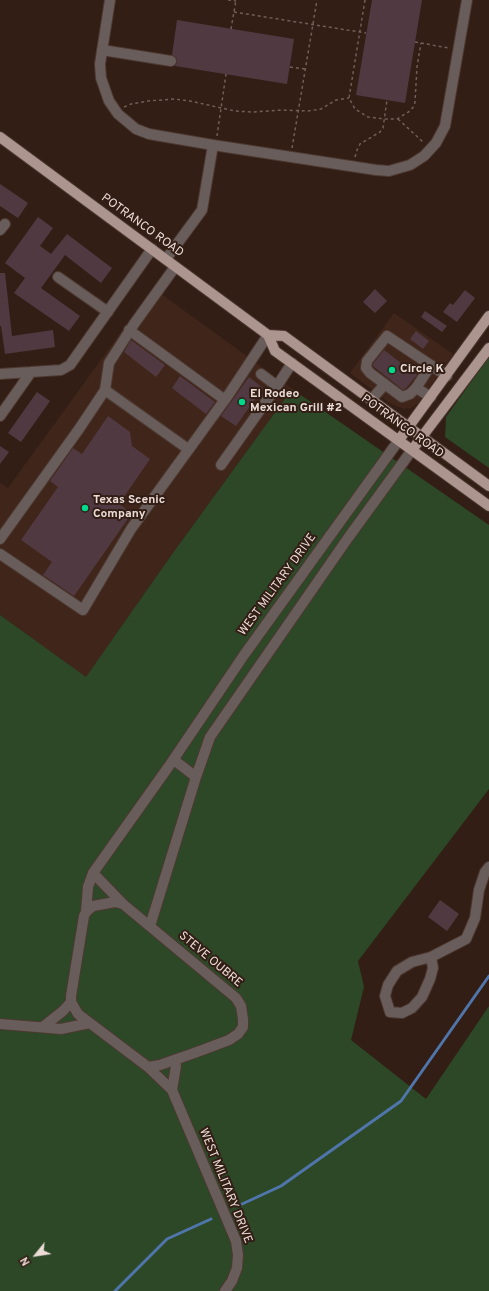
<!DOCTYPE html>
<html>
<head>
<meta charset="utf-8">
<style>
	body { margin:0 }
	#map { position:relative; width:489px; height:1291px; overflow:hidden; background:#331e16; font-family:Overpass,sans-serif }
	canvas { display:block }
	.north { position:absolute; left:16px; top:1235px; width:40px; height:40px; -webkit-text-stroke:3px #331e16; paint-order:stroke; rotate:240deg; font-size:11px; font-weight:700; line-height:16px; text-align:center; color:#ebdcd6 }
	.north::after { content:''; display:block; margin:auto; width:14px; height:18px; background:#ebdcd6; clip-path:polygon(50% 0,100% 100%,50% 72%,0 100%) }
</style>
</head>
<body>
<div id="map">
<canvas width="489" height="1291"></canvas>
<div class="north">N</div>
</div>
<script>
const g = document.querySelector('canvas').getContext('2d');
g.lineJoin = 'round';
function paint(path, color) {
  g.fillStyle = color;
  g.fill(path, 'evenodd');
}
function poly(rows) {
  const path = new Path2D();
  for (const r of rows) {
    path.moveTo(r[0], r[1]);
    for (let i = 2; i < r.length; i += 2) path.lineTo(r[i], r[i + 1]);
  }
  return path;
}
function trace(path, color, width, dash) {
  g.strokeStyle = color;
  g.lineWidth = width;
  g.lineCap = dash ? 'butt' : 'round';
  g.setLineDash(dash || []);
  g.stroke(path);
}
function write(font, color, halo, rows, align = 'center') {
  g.font = font + ' Overpass,sans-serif';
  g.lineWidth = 4;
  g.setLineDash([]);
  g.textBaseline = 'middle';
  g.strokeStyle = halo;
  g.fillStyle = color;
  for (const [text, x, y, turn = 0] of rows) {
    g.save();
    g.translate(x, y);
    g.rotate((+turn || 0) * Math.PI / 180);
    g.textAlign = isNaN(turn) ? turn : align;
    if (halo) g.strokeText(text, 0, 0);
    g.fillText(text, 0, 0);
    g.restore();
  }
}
paint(poly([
	[153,288,292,389,170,557,86,678,0,615,0,483,8,488],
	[394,313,453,354,418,403,411,408,404,409,391,404,350,373]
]), '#40251a');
paint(poly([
	[489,357,489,468,445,437,446,417],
	[292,389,489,525,489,789,358,961,364,987,351,1040,426,1099,489,1006,489,1291,0,1291,0,615,86,677,170,557]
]), '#2c4827');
trace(poly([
	[240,1205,281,1186,401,1101,489,976],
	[115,1291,167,1239,211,1219]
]), '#4f75aa', 3);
paint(poly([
	[372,0,422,0,405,103,356,95],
	[177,20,294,39,287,84,175,66,177,62,177,59,172,55],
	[0,184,28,203,18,218,0,206],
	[38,217,53,228,40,246,51,254,67,234,112,268,101,283,65,255,41,288,80,316,69,331,14,293,25,278,5,263],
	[0,273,5,273,12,336,53,330,55,347,5,354,1,326,0,326],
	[375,289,387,301,375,313,363,302],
	[465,290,475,298,457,322,443,312,450,303,453,305],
	[425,311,447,326,442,332,421,317],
	[416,331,429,341,423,349,410,339],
	[131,340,165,365,156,377,124,352],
	[384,350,417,375,406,388,403,390,373,366,373,364],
	[180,376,215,402,206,414,172,388],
	[249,377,263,388,236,426,221,416],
	[37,392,50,401,21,442,8,433],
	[108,416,130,432,132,446,150,459,119,504,132,513,74,596,43,575,52,562,21,540,58,487,50,481,73,448,82,454],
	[0,446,9,452,0,464],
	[440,900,459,914,447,931,428,917]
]), '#513942');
const minor = poly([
	[110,0,100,64,101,78,109,101,118,114,136,129,149,134,213,145,202,210,166,259],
	[102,50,171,61],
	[213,145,376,170,389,171,410,165,424,156,436,143,445,126,467,0],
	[0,230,5,224],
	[58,277,108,312],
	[129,330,225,400],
	[0,374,61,370,70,365,152,249],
	[261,374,277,386,292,363],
	[416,388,431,365],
	[105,390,188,449],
	[431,397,416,388,410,394,402,397,370,373,366,368,367,361,387,336,447,376],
	[371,400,385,384],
	[0,416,31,372],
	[221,465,277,386],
	[0,539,79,429,105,390,109,363,134,324,175,267],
	[0,554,83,610,131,529,229,394,268,335],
	[174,760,196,777],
	[93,873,123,904],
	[115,902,123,904,236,998,241,1006,243,1019,243,1027,238,1034,229,1040,197,1052,160,1065,148,1067,78,1014,71,1002,71,996,84,916,86,912,93,906,115,902],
	[86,912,88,887,93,873,169,766,244,655,399,440],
	[150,926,196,777,210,737,348,538,412,450],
	[431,957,433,968,430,979,422,997,412,1008,402,1013,390,1012,385,996,388,985,397,971,412,962,431,957,466,939,475,918,479,890,485,872,489,867],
	[0,1024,61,1029,90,1023],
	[44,1026,63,1011,71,1002],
	[148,1067,172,1090,236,1241,238,1255,237,1268,232,1281,225,1291],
	[172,1090,176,1066,175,1060]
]);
const major = poly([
	[0,137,268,335,275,351,489,506],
	[268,335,284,336,489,486],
	[399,440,489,316],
	[412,450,489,348]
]);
trace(minor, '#4d3931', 12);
trace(major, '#4d3931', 12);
trace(poly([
	[228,0,236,1],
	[365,0,349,98,355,109,368,117,385,119,397,119,410,111,414,106,415,102,417,67,421,43],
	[234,12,366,33],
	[231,29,236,0],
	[415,42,449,48],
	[290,67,305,69],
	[124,107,131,104,148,101,174,99,190,101,235,111,253,112,283,110,308,111,321,109,336,100,349,98],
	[398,119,423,142],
	[217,136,226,74],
	[292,148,317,0],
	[355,157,357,150,360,144,380,132,383,128,387,100]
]), '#715e56', 1.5, [3, 3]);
trace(minor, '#685d5a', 10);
trace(major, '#ad958f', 10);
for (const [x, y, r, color] of [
	[392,370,4,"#00d98c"],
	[242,402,4,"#00d98c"],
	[85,508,4,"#00d98c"]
]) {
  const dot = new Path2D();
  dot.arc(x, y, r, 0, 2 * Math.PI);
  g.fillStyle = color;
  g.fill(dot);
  trace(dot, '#331e16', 1.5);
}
write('12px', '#ebdcd6', '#331e16', [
	["POTRANCO ROAD",142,226,36],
	["POTRANCO ROAD",402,427,36],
	["WEST MILITARY DRIVE",278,585,-54],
	["STEVE OUBRE",210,960,40],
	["WEST MILITARY DRIVE",225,1186,68]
]);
write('bold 12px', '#ebdcd6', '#331e16', [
	["Circle K",400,370],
	["El Rodeo",250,395],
	["Mexican Grill #2",250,409],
	["Texas Scenic",93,501],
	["Company",93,515]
], 'left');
</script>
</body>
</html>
